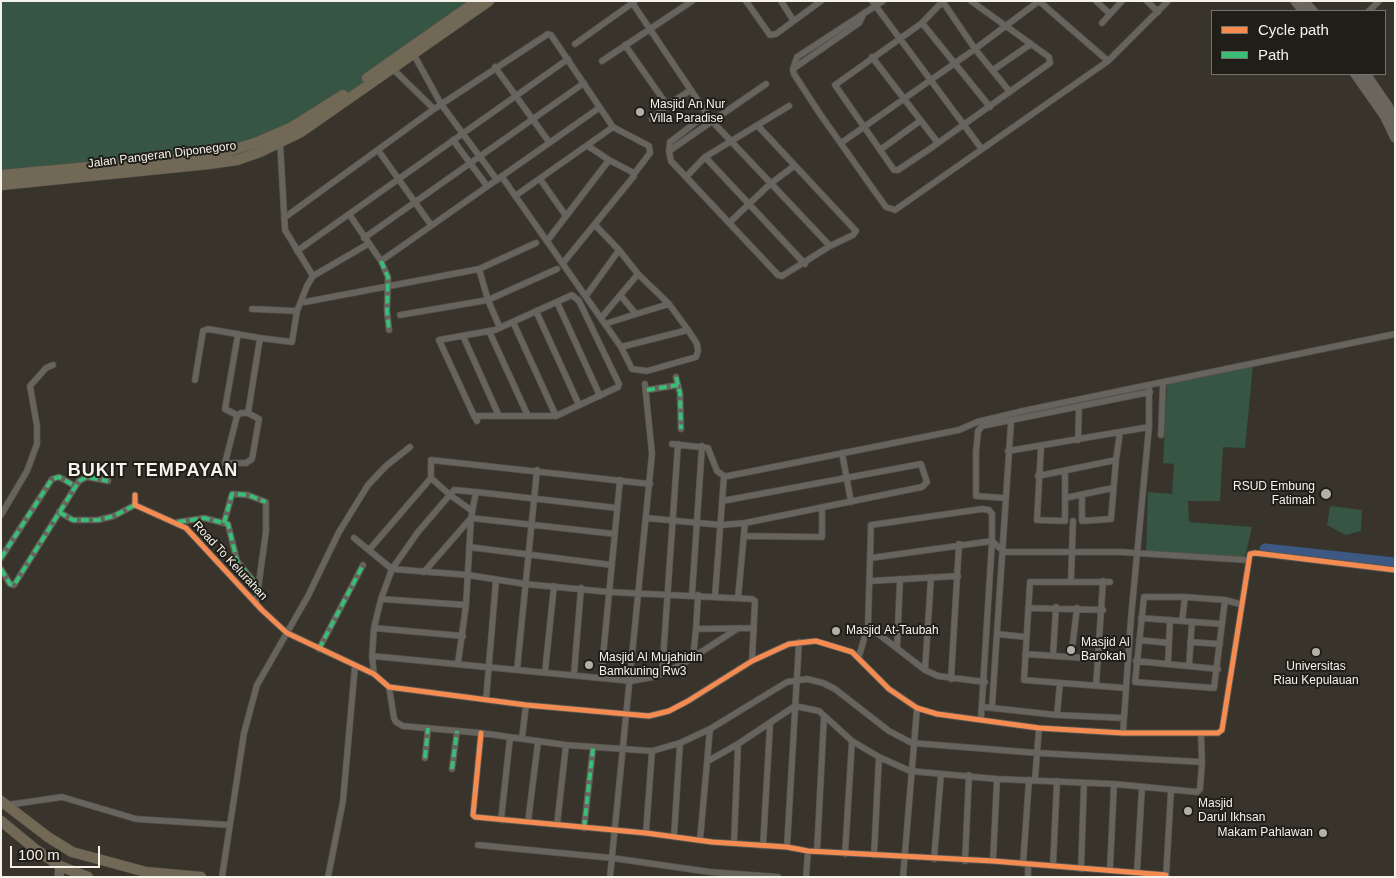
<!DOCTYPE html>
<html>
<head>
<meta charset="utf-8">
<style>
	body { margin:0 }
	#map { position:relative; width:1396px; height:878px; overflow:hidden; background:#38342c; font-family:Arial,sans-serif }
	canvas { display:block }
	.frame { position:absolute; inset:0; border:2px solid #f5f2e9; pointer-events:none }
	.legend { position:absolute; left:1211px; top:10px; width:175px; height:65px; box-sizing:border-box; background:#201e18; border:1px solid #75736c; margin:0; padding:6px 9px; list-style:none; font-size:15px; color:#f5f2e9 }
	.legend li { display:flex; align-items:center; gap:10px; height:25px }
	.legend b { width:25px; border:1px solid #75736c }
	.scale { position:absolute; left:10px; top:846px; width:90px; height:22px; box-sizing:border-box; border:2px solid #f5f2e9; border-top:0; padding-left:6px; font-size:15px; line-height:18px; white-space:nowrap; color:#f5f2e9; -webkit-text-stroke:4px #201e18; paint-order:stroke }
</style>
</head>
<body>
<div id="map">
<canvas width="1396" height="878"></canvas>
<div class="frame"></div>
<ul class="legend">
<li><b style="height:6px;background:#f68b52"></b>Cycle path</li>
<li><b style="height:6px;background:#3abd76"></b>Path</li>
</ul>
<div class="scale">100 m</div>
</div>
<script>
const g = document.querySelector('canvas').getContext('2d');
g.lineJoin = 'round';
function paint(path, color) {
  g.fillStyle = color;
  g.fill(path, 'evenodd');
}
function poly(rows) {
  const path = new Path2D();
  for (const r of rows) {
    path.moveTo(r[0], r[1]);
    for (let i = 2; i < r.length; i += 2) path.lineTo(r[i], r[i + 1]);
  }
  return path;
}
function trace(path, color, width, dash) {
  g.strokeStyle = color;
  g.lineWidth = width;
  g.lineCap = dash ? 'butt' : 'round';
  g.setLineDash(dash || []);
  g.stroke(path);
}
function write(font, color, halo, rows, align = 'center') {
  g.font = font + ' Arial,sans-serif';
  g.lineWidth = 4;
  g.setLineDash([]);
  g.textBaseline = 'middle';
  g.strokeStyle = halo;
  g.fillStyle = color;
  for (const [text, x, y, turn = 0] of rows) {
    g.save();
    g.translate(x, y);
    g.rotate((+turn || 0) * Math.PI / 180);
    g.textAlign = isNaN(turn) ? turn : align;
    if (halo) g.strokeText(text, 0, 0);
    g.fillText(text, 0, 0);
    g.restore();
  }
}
paint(poly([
	[1,1,481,1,324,111,255,147,1,178],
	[1253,365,1245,448,1223,447,1220,501,1188,501,1189,522,1252,527,1244,560,1146,556,1148,492,1172,494,1174,464,1163,463,1167,384],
	[1330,506,1362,510,1361,531,1346,535,1327,525]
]), '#365542');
trace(poly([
	[1265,549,1395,563]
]), '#3e5884', 11);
const street = poly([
	[631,1,711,120,830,246],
	[746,1,770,35,776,34,821,1],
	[781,1,793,20],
	[872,1,981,148],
	[883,1,797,57,793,69,794,74,820,114,873,189,886,207,895,210,1108,61,1168,1],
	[943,1,922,23,835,85,894,170,898,170,931,148,1050,63,1049,57,971,1],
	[1039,1,1108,61],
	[1096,1,1110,14],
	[1147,1,1158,12],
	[943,2,975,49,1010,92],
	[1369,11,1379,1],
	[922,23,990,107],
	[1102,23,1122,1],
	[575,44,634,2],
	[625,45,667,105],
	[414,55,441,104,497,180],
	[872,57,938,143],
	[602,61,692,1],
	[495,67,549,142],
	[393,69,434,109],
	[793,69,859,23,864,13],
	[993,70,1031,44],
	[707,114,670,142,669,151,671,161,778,275,782,276,830,246,853,235,856,231,758,126],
	[652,119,667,105,691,90],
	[453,140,487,186],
	[280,142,285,230,313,276],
	[841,143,975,49,1039,1],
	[378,150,431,225],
	[880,150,920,121],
	[669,151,766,84],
	[705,157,805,264],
	[502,177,621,347,632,369,647,371,696,357,698,351,697,344,688,330],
	[686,177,705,157,789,106],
	[540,179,566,216],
	[515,196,613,127],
	[349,214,381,261,599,108],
	[284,218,434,109,548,34,551,35,613,127,649,146,650,153,634,174],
	[729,223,770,184,794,166],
	[595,225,619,250,638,274,669,304],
	[364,238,584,83],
	[547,241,609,160],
	[297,251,568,59],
	[381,261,388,277,387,311,389,330],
	[563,263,634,176,632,172,609,160,588,146],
	[586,296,619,250],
	[305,302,479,269],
	[557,302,600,396],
	[252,309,297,311],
	[536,311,579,405],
	[400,315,488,300,479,269,536,243],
	[601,318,638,274],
	[513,322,556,416],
	[605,324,636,314],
	[500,328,488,300,557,269],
	[489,331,528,416],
	[463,336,499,416],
	[621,347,688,330,669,304,636,314,621,296],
	[676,377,680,393,681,429],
	[195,380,203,331,208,329,260,338],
	[647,390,678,385],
	[248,413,259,419,252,459,246,463,225,463,237,416,241,413,248,413,260,338,292,342,297,311,307,286,313,276,368,244],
	[237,415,225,409,238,334],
	[474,416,556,416,618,387,619,384,579,301,572,295,495,330,439,340,474,416,477,421],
	[1161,435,1163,382],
	[1078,440,1079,407],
	[672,444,708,448,717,471,724,476,728,476,959,430,977,422,1023,411,1395,334],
	[1041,447,1037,520,1065,521,1065,471],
	[1008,451,1149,427],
	[842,453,851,502],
	[1116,460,1120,432],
	[1038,476,1116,460,1111,519,1082,521,1082,495],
	[135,495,135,505,186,528,262,610,287,633,374,674,389,687,526,705,649,716,669,711,688,701,752,661,789,644,816,641,852,652,889,689,917,708,937,714,1039,728,1123,733,1218,733,1222,730,1250,554,1255,553,1395,570],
	[1005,498,976,496,976,452,978,431,982,426,1150,392],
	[1065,498,1113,488],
	[471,510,450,495,431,478,431,460,650,484],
	[59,512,73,520,98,520,114,516,135,505],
	[1,515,27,471,37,444,37,426,30,386,46,368,53,365],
	[471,518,615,534],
	[646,518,721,525,745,523,922,487,927,482,921,464,722,501],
	[178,522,204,518,228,524,237,561,259,588],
	[224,523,232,494,248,495,266,502,266,531,256,604],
	[744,536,822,537,822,508],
	[354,538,392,569,418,532,454,490,476,492],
	[469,547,612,565],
	[369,550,431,478],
	[1,558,52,479,59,477,75,486],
	[871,558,992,541,1004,552,1120,552,1247,560],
	[1,569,10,584,14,585,79,481,87,477,108,481],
	[424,572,471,518],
	[870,581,958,576],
	[1071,581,1073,521],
	[1110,582,1030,582,1024,680,1125,688],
	[692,595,702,446],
	[698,595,696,629,754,628],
	[715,596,724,476],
	[738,598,745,523],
	[381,599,466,605],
	[1225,600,1214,688,1135,682,1144,597,1185,597,1225,600,1240,604],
	[1028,608,1103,610],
	[1141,618,1222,624],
	[1182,621,1185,597],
	[868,626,925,670,938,676,985,682],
	[374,628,463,636],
	[997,634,1026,637],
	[1139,640,1169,643],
	[1190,642,1220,644],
	[897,648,900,579],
	[319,649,363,565],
	[1025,654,1099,659],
	[1053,655,1056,607],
	[372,656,631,681,653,677,681,665,737,629],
	[859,656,868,626,871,525,982,509,989,510,992,514,992,541,981,718],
	[1071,657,1077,608],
	[693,658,696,629],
	[1136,661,1218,669],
	[458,663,466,605,471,518,476,492,617,508],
	[1168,664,1170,620],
	[1189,666,1192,622],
	[517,670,537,470],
	[925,670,931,577],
	[545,672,554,586],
	[374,674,372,656,374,628,381,599,392,569,468,575,525,584,609,592,752,599,755,601,752,661],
	[574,674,581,588],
	[662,674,678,444],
	[601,677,620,480],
	[951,679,959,544],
	[1096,686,1103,581],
	[389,687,394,718,396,722,403,726,481,733,566,745,652,751,680,743,710,729,787,682,807,679,823,683,835,689,889,731,912,743,1038,753,1202,762],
	[486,700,496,580],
	[795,706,819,711,852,741,879,757,910,771,997,779,1114,784,1197,792,1200,789,1202,762,1201,735],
	[983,707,1057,715,1123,718],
	[992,707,1011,422],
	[1057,715,1060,683],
	[481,733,473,815,475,817,646,833,712,842,787,847,808,851,993,861,1166,875],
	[1123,733,1131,618,1149,427,1149,386],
	[522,738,526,705],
	[425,758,428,728],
	[708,761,738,744,795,706],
	[452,769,457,731],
	[1035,779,1039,728],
	[7,805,62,797,136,819,230,825],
	[501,820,510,738],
	[528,822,538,742],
	[557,825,566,745],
	[584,828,593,748],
	[646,833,652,751],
	[674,836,680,743],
	[700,840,710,729],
	[734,843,738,744],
	[478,845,612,858,710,872,778,877],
	[763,846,770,725],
	[787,847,799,642],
	[817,851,824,717],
	[845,854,852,741],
	[874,855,879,757],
	[934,859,941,774],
	[965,861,969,775],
	[993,861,997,779],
	[1023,864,1029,780],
	[1028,865,1028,877],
	[1053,865,1057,781],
	[1081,869,1084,783],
	[1110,869,1114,784],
	[1137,872,1142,787],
	[222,877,244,733,257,685,308,596,339,532,368,485,386,466,410,447],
	[328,877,343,801,355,666],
	[610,877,652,454,645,384],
	[806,877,808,851],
	[903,877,917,708],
	[1166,877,1171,790]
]);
const secondary = poly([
	[1295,1,1303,11],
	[1304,1,1313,11],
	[1355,74,1385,117,1395,138],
	[1366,74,1388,106,1395,121],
	[59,877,60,866]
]);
const highway = poly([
	[367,78,477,1],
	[1,175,177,159,226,152,255,143,292,127,343,95],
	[1,185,209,164,237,160,260,152,301,132,489,1],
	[1,801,48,837,72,852,146,872,201,877],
	[1,821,35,849,60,866,88,877]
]);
trace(street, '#56534c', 7);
trace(secondary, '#56534c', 10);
trace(highway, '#56534c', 11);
trace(street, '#66645d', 5.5);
trace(secondary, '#6b665d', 9);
trace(highway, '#726856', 10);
trace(poly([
	[381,261,388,277,387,311,389,330],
	[676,377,680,393,681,429],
	[647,390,678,385],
	[59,512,73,520,98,520,114,516,135,505],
	[178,522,204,518,228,524,237,561,259,588],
	[224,523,232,494,248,495,266,502],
	[1,558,52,479,59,477,75,486],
	[1,569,10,584,14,585,79,481,87,477,108,481],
	[319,649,363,565],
	[425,758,428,728],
	[452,769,457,731],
	[584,828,593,748]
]), '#3abd76', 4, [8, 4]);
trace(poly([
	[135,495,135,505,186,528,262,610,287,633,374,674,389,687,526,705,649,716,669,711,688,701,752,661,789,644,816,641,852,652,889,689,917,708,937,714,1039,728,1123,733,1218,733,1222,730,1250,554,1255,553,1395,570],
	[481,733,473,815,475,817,646,833,712,842,787,847,808,851,993,861,1166,875]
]), '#f68b52', 5);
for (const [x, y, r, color] of [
	[640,112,5,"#b3b0a7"],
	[1326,494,6,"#b3b0a7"],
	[836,631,5,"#b3b0a7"],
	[1071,650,5,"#b3b0a7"],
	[1316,652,5,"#b3b0a7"],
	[589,665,5,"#b3b0a7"],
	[1188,811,5,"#b3b0a7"],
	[1323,833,5,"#b3b0a7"]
]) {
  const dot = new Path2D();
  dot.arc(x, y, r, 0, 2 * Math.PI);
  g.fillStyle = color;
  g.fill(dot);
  trace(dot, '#201e18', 2);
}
write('12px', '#f5f2e9', '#201e18', [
	["Masjid An Nur",650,105],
	["Villa Paradise",650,119],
	["RSUD Embung",1315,487,"right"],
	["Fatimah",1315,501,"right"],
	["Masjid At-Taubah",846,631],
	["Masjid Al",1081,643],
	["Barokah",1081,657],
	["Masjid Al Mujahidin",599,658],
	["Bamkuning Rw3",599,672],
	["Universitas",1316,667,"center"],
	["Riau Kepulauan",1316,681,"center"],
	["Masjid",1198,804],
	["Darul Ikhsan",1198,818],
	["Makam Pahlawan",1313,833,"right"]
], 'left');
write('12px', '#f5f2e9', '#201e18', [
	["Jalan Pangeran Diponegoro",162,155,-7],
	["Road To Kelurahan",230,561,47]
]);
g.letterSpacing = '1px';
write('bold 18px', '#f5f2e9', '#201e18', [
	["BUKIT TEMPAYAN",153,471]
]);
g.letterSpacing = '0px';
</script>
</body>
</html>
